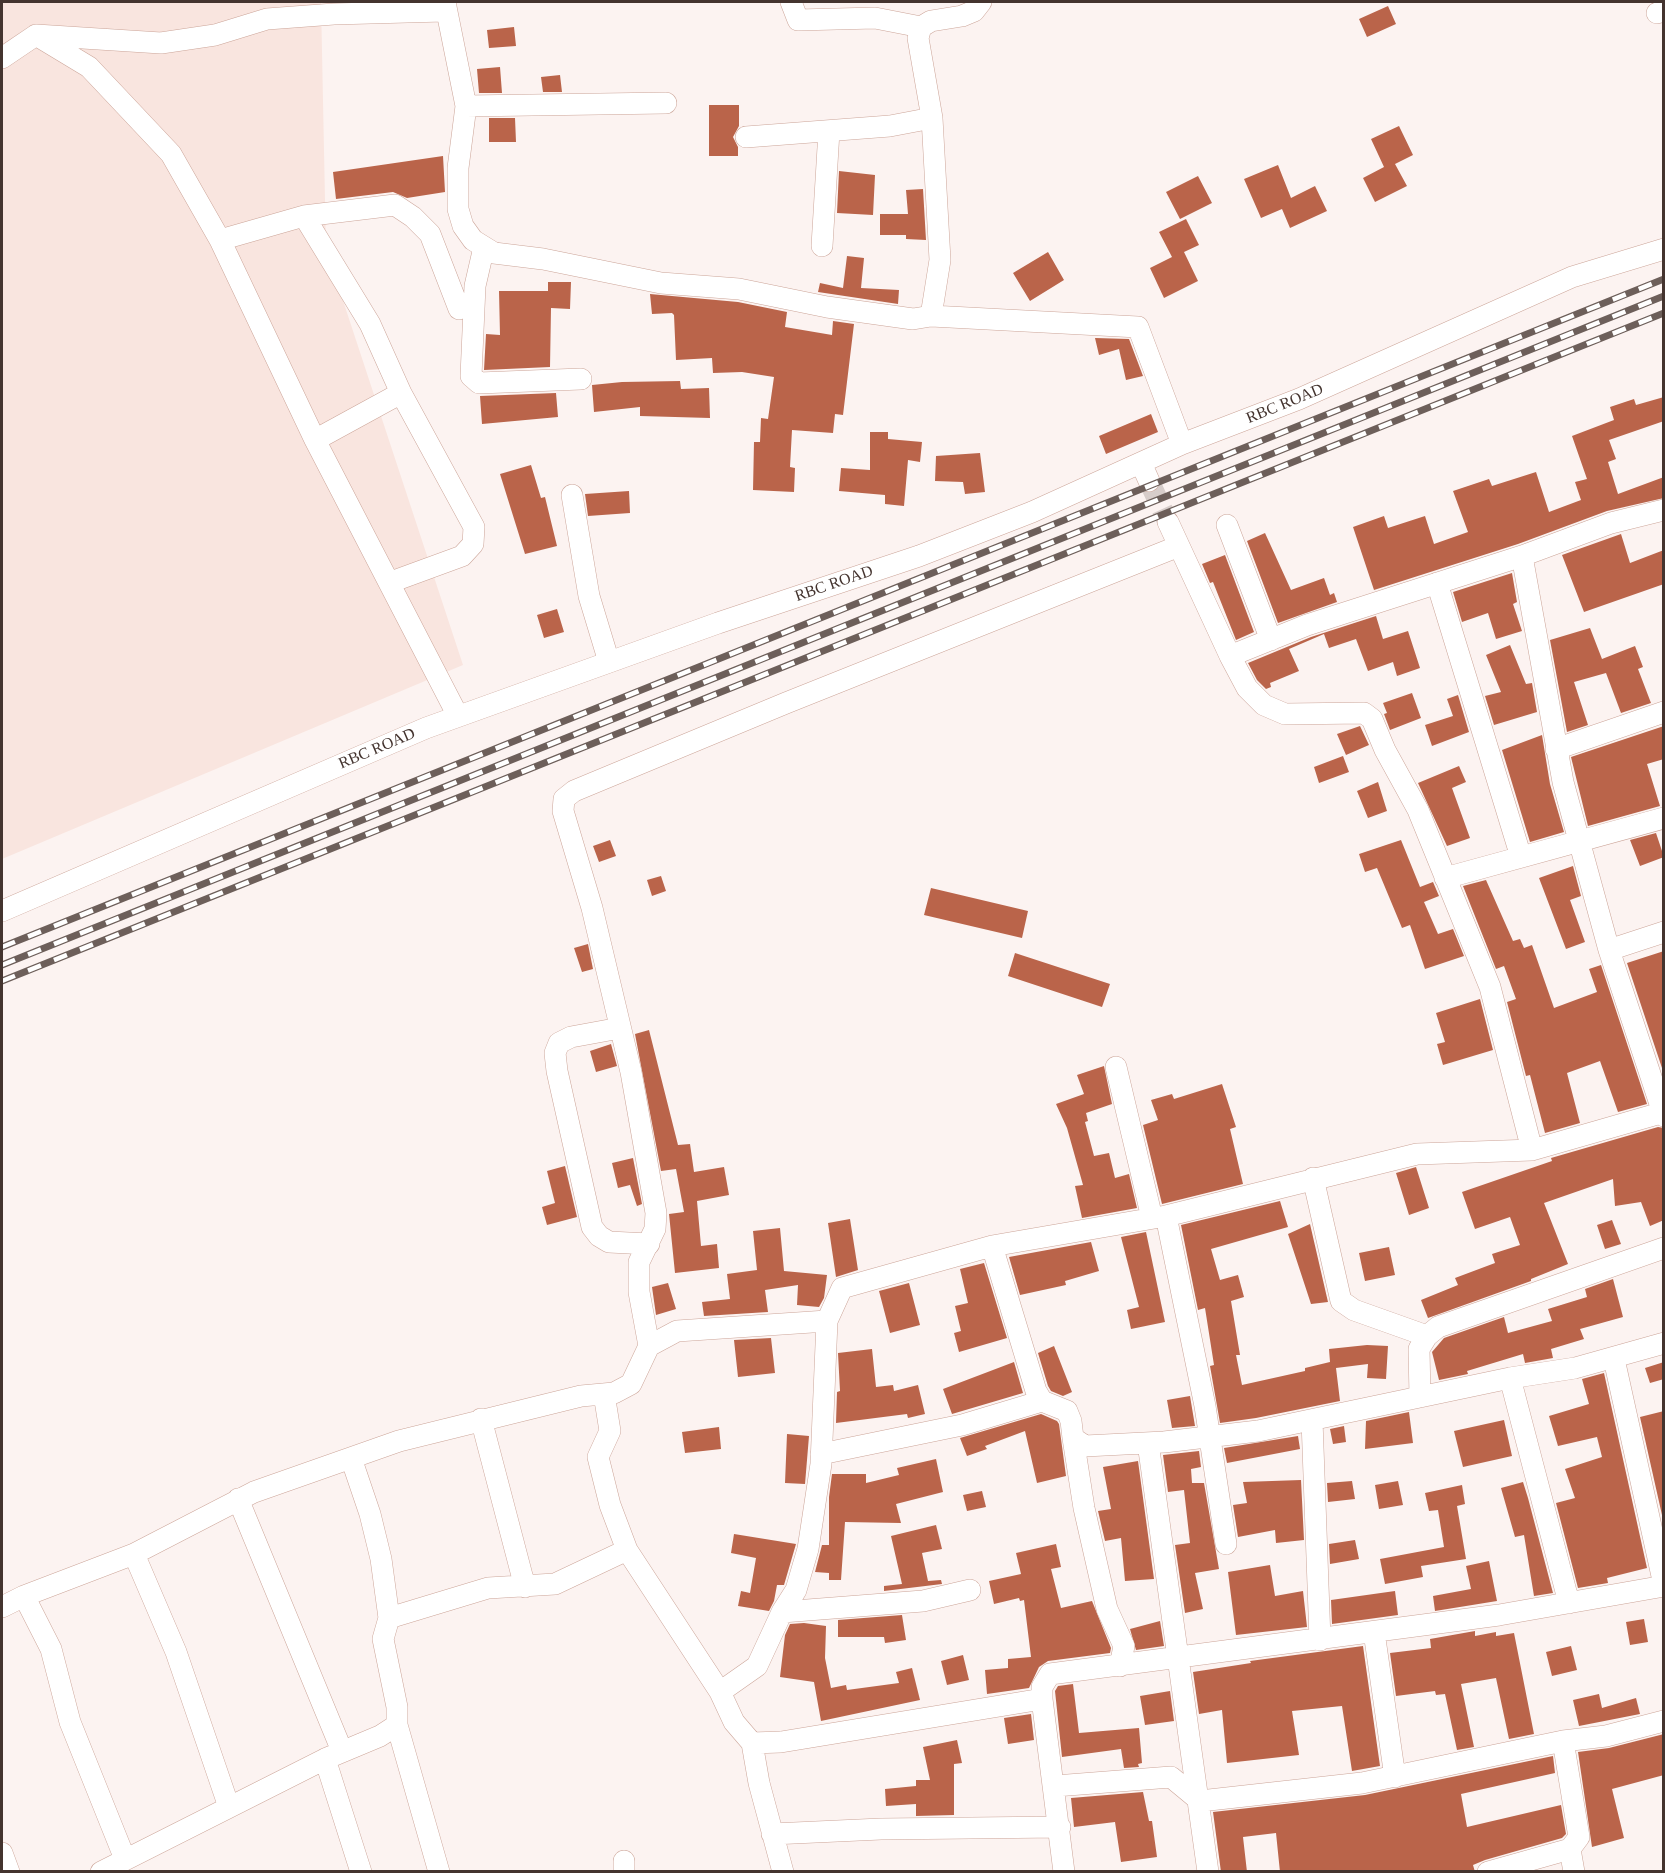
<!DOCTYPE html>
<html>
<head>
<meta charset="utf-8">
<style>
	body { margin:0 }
	#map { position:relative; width:1665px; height:1873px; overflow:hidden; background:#fcf3f1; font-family:Georgia,serif }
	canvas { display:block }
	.frame { position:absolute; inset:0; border:3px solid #44342f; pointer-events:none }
</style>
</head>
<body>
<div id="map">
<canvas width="1665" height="1873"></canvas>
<div class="frame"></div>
</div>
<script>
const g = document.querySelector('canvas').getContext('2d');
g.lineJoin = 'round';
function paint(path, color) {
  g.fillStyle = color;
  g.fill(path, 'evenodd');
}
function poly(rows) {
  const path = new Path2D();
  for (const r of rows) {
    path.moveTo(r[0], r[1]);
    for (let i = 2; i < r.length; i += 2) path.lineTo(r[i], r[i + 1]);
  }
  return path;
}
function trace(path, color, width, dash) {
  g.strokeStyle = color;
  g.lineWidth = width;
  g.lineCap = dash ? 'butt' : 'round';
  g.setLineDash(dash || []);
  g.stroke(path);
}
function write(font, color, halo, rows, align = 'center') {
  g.font = font + ' Georgia,serif';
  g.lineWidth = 6;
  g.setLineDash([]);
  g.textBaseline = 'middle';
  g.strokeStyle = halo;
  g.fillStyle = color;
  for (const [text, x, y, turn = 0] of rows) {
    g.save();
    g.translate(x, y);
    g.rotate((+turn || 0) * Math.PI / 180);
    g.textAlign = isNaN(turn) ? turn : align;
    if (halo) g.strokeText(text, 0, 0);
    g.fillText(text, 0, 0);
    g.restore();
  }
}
paint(poly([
	[2,2,321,2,326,249,463,665,2,859]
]), '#f9e5df');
paint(poly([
	[1388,6,1396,24,1367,37,1359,19],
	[514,27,516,46,489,48,487,30],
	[500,67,502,93,479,93,477,69],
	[560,75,562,92,543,92,541,77],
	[709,105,739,105,739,126,733,137,738,147,738,156,709,156],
	[489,118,515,118,516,142,489,142],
	[1399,126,1413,155,1395,164,1407,186,1375,202,1363,178,1384,167,1371,139],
	[443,156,445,192,407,198,393,192,336,199,333,172],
	[1278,165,1291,198,1315,186,1327,211,1290,228,1282,209,1261,218,1244,179],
	[839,171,875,175,873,215,837,213],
	[1198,176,1212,203,1180,219,1166,192],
	[923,189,926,240,906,239,906,235,880,235,880,214,908,214,906,190],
	[1186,219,1199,245,1184,252,1198,281,1164,298,1150,268,1172,257,1159,232],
	[1048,252,1064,280,1030,301,1013,273],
	[847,256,864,258,861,288,899,290,898,304,818,292,820,283,843,288],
	[548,282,571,282,570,309,551,308,550,367,484,370,486,334,500,335,499,291,548,291],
	[650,294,738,302,787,312,785,327,832,335,833,321,854,324,843,415,835,414,833,433,792,430,790,467,795,468,794,492,753,490,754,442,760,442,761,418,768,419,774,377,742,372,713,373,712,358,676,360,674,315,672,313,652,314],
	[1095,338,1129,339,1143,376,1126,380,1119,349,1099,355],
	[680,381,681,389,709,388,710,418,640,416,640,407,594,412,592,385,622,382],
	[556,393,558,417,482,424,480,396],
	[1664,397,1664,421,1609,440,1616,459,1608,462,1618,494,1664,477,1664,498,1607,511,1518,544,1374,590,1353,527,1384,516,1388,528,1425,516,1434,544,1468,532,1453,491,1489,479,1492,486,1536,472,1549,512,1581,500,1575,482,1587,479,1572,436,1614,420,1610,407,1634,399,1636,405],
	[1151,414,1158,432,1106,454,1099,436],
	[870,432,888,432,888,439,922,442,920,462,908,460,904,506,885,504,885,495,839,491,841,468,870,470],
	[980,453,985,492,965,494,963,482,935,481,936,456],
	[531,465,541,498,545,497,557,546,525,554,500,474],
	[629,491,630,513,588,516,585,494],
	[1265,533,1291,590,1324,578,1330,595,1334,593,1337,602,1278,623,1247,541],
	[1621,534,1630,563,1664,550,1664,584,1584,612,1562,555],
	[1225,555,1254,632,1236,640,1213,582,1210,583,1202,564],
	[1512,573,1517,602,1513,604,1522,631,1496,639,1488,613,1462,622,1453,592],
	[557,609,564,632,544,638,537,615],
	[1376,616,1383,639,1408,631,1420,668,1397,676,1393,662,1368,671,1356,639,1329,648,1324,634,1289,649,1299,671,1270,683,1271,687,1266,689,1257,680,1248,663,1311,637],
	[1590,628,1602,659,1635,646,1643,667,1638,669,1651,703,1621,713,1606,673,1574,682,1588,725,1567,732,1550,640],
	[1510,645,1526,684,1532,683,1537,712,1494,725,1485,696,1501,692,1486,655],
	[1412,693,1421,718,1390,730,1384,714,1387,713,1383,703],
	[1458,695,1469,732,1432,746,1425,725,1453,716,1447,699],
	[1360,726,1369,745,1346,755,1337,734],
	[1664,726,1664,759,1647,764,1660,806,1588,826,1571,757],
	[1542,735,1550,784,1564,832,1530,842,1502,750],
	[1343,756,1349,772,1319,783,1314,767],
	[1459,766,1466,782,1452,788,1470,838,1447,846,1418,783],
	[1378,782,1387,811,1368,818,1357,791],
	[1656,833,1664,857,1640,866,1630,840],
	[610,840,616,856,599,862,593,846],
	[1401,840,1420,887,1433,882,1439,896,1424,902,1438,934,1453,929,1464,956,1425,969,1410,925,1402,928,1377,868,1365,872,1359,854],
	[1573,866,1581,896,1570,900,1585,942,1566,949,1539,878],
	[661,876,666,891,652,896,647,880],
	[1486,880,1513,941,1520,939,1524,948,1532,945,1554,1008,1597,992,1589,969,1601,965,1647,1104,1618,1112,1600,1061,1567,1073,1580,1123,1545,1133,1530,1075,1526,1076,1507,1002,1516,999,1504,966,1496,969,1463,886],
	[931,888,1028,911,1022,938,924,915],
	[588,944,593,969,582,972,574,948],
	[1664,951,1664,1074,1627,963],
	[1015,953,1110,984,1102,1007,1008,976],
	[1480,999,1493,1050,1443,1065,1437,1044,1445,1042,1436,1013],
	[649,1030,678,1145,690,1144,694,1172,724,1167,729,1195,697,1201,701,1246,717,1244,719,1268,675,1273,669,1214,684,1212,676,1169,661,1171,635,1034],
	[611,1044,617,1066,596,1072,590,1051],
	[1104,1066,1112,1104,1086,1113,1088,1121,1085,1122,1094,1156,1109,1153,1115,1178,1129,1174,1137,1208,1082,1218,1075,1186,1083,1185,1067,1128,1056,1104,1084,1094,1077,1075],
	[1222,1084,1236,1127,1230,1129,1243,1184,1162,1204,1143,1125,1158,1120,1151,1100,1172,1094,1174,1099],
	[1658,1127,1664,1128,1664,1220,1650,1226,1641,1202,1615,1206,1613,1179,1544,1203,1568,1264,1531,1279,1531,1281,1428,1318,1421,1300,1458,1285,1455,1278,1495,1263,1492,1254,1520,1245,1510,1217,1475,1229,1462,1192,1552,1161,1551,1158],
	[633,1158,642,1204,637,1206,630,1185,618,1188,612,1163],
	[565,1166,577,1217,547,1225,542,1207,555,1203,547,1171],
	[1416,1167,1429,1208,1409,1215,1396,1173],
	[1280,1201,1288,1227,1211,1249,1220,1280,1238,1275,1244,1297,1231,1301,1240,1355,1236,1355,1242,1385,1305,1371,1305,1368,1330,1362,1329,1349,1367,1345,1388,1346,1386,1379,1367,1378,1368,1364,1336,1368,1340,1401,1256,1418,1220,1423,1210,1366,1214,1365,1205,1308,1198,1310,1181,1225],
	[850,1219,858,1270,836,1277,828,1223],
	[1612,1220,1621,1244,1605,1249,1597,1225],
	[1310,1224,1328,1302,1311,1304,1288,1234],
	[780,1228,784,1271,827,1275,824,1298,819,1307,797,1305,798,1285,765,1290,768,1312,704,1316,702,1302,730,1299,727,1274,757,1270,753,1231],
	[1146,1232,1165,1322,1131,1329,1127,1310,1139,1307,1121,1237],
	[1091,1242,1099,1271,1065,1281,1066,1285,1020,1295,1009,1257],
	[1389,1247,1395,1275,1365,1281,1359,1253],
	[984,1263,1007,1338,959,1352,954,1333,961,1331,955,1306,968,1303,960,1269],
	[1613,1279,1623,1317,1580,1329,1584,1339,1551,1349,1553,1358,1525,1363,1523,1354,1467,1371,1468,1374,1439,1380,1432,1352,1444,1338,1504,1317,1508,1333,1552,1321,1548,1309,1587,1297,1585,1289],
	[668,1283,676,1309,656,1315,652,1287],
	[909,1283,920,1325,890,1333,879,1291],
	[771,1338,775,1373,738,1377,734,1340],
	[1054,1346,1072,1392,1063,1396,1051,1391,1048,1386,1038,1353],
	[872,1349,876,1387,893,1385,894,1391,918,1385,925,1414,908,1418,907,1414,836,1423,837,1392,840,1391,838,1353],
	[1014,1362,1023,1393,952,1414,943,1389],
	[1664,1362,1664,1379,1650,1383,1645,1368],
	[1604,1373,1647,1568,1607,1578,1608,1583,1578,1588,1556,1503,1575,1498,1565,1469,1602,1457,1597,1437,1558,1446,1549,1416,1589,1404,1582,1379],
	[1190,1396,1195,1426,1172,1428,1167,1400],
	[1664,1411,1664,1524,1640,1417],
	[1409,1412,1413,1443,1365,1449,1366,1421],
	[1041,1414,1057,1421,1059,1424,1066,1476,1037,1483,1025,1431,985,1446,987,1449,967,1456,960,1438],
	[1504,1420,1512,1456,1463,1467,1454,1431],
	[1344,1426,1346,1442,1333,1444,1330,1429],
	[719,1427,721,1449,685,1453,682,1432],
	[787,1434,809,1436,805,1484,785,1483],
	[1298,1436,1300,1449,1227,1463,1224,1448],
	[1199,1451,1201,1467,1191,1469,1192,1483,1204,1483,1219,1569,1195,1573,1203,1609,1185,1613,1175,1545,1190,1543,1184,1490,1168,1492,1163,1455],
	[936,1459,943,1492,896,1504,901,1523,845,1522,841,1580,829,1580,829,1573,815,1572,822,1545,829,1545,829,1497,832,1474,866,1474,866,1483,899,1475,897,1468],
	[1138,1461,1154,1579,1125,1581,1121,1538,1105,1541,1098,1511,1111,1509,1103,1467],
	[1301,1480,1304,1540,1276,1543,1275,1530,1238,1537,1233,1505,1247,1503,1243,1482],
	[1352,1481,1355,1499,1328,1502,1327,1483],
	[1398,1481,1403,1505,1379,1509,1375,1485],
	[1523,1482,1528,1498,1553,1593,1534,1596,1524,1535,1515,1537,1501,1488],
	[1462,1485,1465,1504,1457,1506,1466,1559,1421,1566,1423,1577,1385,1584,1380,1559,1444,1547,1438,1510,1429,1511,1425,1493],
	[982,1491,986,1507,967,1511,963,1495],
	[936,1525,942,1549,922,1553,928,1581,941,1580,942,1584,884,1591,884,1586,902,1584,891,1536],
	[734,1534,796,1544,784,1585,777,1585,774,1601,769,1611,738,1606,741,1591,750,1593,756,1558,731,1553],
	[1355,1540,1359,1559,1330,1564,1329,1544],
	[1056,1544,1061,1567,1051,1569,1061,1608,1092,1601,1111,1648,1110,1653,1048,1661,1039,1667,1029,1688,987,1694,985,1670,1008,1668,1008,1659,1031,1657,1024,1600,1020,1601,1019,1598,994,1604,989,1581,1021,1574,1016,1553],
	[1489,1561,1497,1601,1435,1611,1433,1596,1471,1589,1466,1566],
	[1270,1565,1275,1596,1303,1591,1307,1627,1236,1635,1228,1572],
	[1395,1591,1398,1615,1332,1624,1331,1600],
	[902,1615,906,1640,885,1643,884,1637,838,1637,838,1620],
	[1644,1619,1648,1642,1630,1645,1626,1622],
	[1160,1621,1164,1646,1136,1650,1130,1629],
	[804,1623,826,1626,825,1658,831,1688,846,1685,847,1690,899,1683,896,1672,912,1668,920,1700,821,1721,814,1682,780,1677,785,1635,790,1624],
	[1475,1631,1475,1636,1496,1632,1496,1636,1514,1633,1534,1734,1509,1739,1496,1678,1461,1684,1474,1747,1457,1750,1445,1694,1436,1695,1435,1691,1396,1696,1390,1653,1431,1648,1430,1639],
	[1363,1646,1380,1766,1352,1771,1342,1706,1292,1711,1299,1755,1227,1763,1222,1710,1199,1714,1193,1672,1251,1663,1250,1661],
	[1571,1646,1577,1670,1552,1676,1546,1652],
	[963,1655,969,1680,947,1685,941,1661],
	[1073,1684,1079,1733,1139,1728,1142,1763,1138,1764,1139,1767,1124,1768,1121,1749,1062,1757,1055,1691,1058,1686],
	[1170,1691,1174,1721,1145,1725,1140,1696],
	[1599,1694,1602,1708,1636,1698,1640,1714,1579,1726,1573,1700],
	[1031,1714,1034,1740,1008,1744,1004,1718],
	[1664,1734,1664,1775,1612,1789,1624,1838,1592,1847,1578,1752,1609,1748],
	[957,1740,962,1763,954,1764,954,1815,916,1816,916,1804,886,1806,885,1789,916,1786,916,1780,930,1780,923,1747],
	[1553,1756,1555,1773,1461,1794,1467,1827,1561,1805,1566,1834,1562,1838,1485,1860,1473,1865,1475,1872,1280,1872,1276,1833,1243,1837,1247,1872,1221,1872,1213,1812,1365,1795],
	[1143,1792,1149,1821,1152,1821,1157,1857,1121,1862,1115,1822,1074,1827,1071,1798]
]), '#ba644a');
trace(poly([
	[1149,481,1168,522]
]), '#d7cdca', 21, [21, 10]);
const minor = poly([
	[445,2,466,106,458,168,458,209,463,226,473,240,494,253,543,259,661,283,739,289,827,307,913,319,931,316,940,260,932,118,918,38,921,27,931,21,962,16,974,11,981,2],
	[791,2,798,20,875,18,921,27],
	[1657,13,1664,11],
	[36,35,89,67,171,154,220,240,304,216,395,205,413,217,430,234,459,309],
	[2,58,36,35,161,43,215,35,267,19,334,14,444,11],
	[466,106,666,103],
	[746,137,890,126,932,118],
	[304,216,370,324,401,393,474,527,473,544,462,556,391,582],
	[220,240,315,440,458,716],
	[822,246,829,131],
	[484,247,475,286,471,376,479,383,581,379],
	[931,316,1138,327,1182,444],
	[315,440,401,393],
	[1141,463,1149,481],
	[572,495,589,596,609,662],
	[1168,522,1230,656,1307,625,1522,556,1611,523,1664,510],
	[1227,525,1271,640],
	[1522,556,1563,782,1609,950,1664,1116],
	[1437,583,1521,857],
	[1230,656,1247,688,1264,705,1285,714,1364,713,1372,719,1385,750,1418,810,1490,987,1532,1150],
	[1556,749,1664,712],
	[1445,878,1664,818],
	[2,911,426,728,718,623,919,556,1032,512,1182,444,1299,399,1572,277,1664,249],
	[1609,950,1664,932],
	[620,1028,571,1037,559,1043,555,1053,557,1071,592,1227,599,1236,609,1242,649,1244],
	[1116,1067,1152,1218],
	[1664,1112,1532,1150,1417,1154,1166,1216,992,1246,842,1288,827,1321,821,1464,808,1549,796,1590,782,1612,757,1666,720,1692,734,1722,752,1743,781,1742,1042,1699,1042,1687,1050,1674,1499,1615,1664,1586],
	[1313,1178,1341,1301,1354,1310,1427,1336],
	[1166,1216,1205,1406,1226,1544],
	[992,1246,1036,1391,1042,1401,1067,1411,1071,1421,1073,1438,1085,1446,1164,1442,1258,1431,1510,1378,1575,1368,1664,1343],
	[649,1346,639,1292,639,1262,655,1229,656,1213,631,1072,592,908,563,811,564,799,574,791,786,703,1179,546],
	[1614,1359,1664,1585],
	[1510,1378,1569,1603],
	[604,1394,610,1431,598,1457,610,1505,627,1550,720,1692],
	[1420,1397,1419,1349,1427,1336,1438,1327,1664,1248],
	[481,1419,525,1587],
	[1312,1420,1320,1640],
	[1073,1438,1084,1508,1107,1609,1124,1646,1120,1666],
	[1148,1443,1208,1872],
	[821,1454,962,1425,1042,1401],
	[351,1458,370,1514,381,1559,389,1618],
	[238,1499,342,1751],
	[134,1554,176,1652,229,1807],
	[24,1596,51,1649,70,1722,125,1859],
	[2,1607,24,1596,134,1554,254,1492,399,1441,581,1396,614,1393,631,1384,649,1346,677,1331,827,1321],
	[782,1612,923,1601,970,1590],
	[1374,1632,1395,1777],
	[1042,1699,1064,1872],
	[397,1725,439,1872],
	[752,1743,759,1783,783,1872],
	[325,1759,361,1872],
	[1055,1786,1171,1777,1200,1801,1362,1783,1563,1741,1606,1736,1664,1721],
	[772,1834,881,1829,1060,1827],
	[1570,1849,1574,1872],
	[2,1853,9,1872],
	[624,1861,624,1872],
	[101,1872,325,1759,380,1736,397,1725,397,1707,383,1639,389,1618,488,1588,555,1584,627,1550],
	[1488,1872,1570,1849,1579,1837,1563,1741]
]);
trace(minor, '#cca599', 22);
trace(minor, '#fff', 21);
const rail = poly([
	[2,947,1664,279],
	[2,965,1664,296],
	[2,981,1664,313]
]);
trace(rail, '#6d5f5a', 7);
trace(rail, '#fff', 4.5, [14]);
write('16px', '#44342f', '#fff', [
	["RBC ROAD",1285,404,-22],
	["RBC ROAD",834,584,-19],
	["RBC ROAD",377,749,-23]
]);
</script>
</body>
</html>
